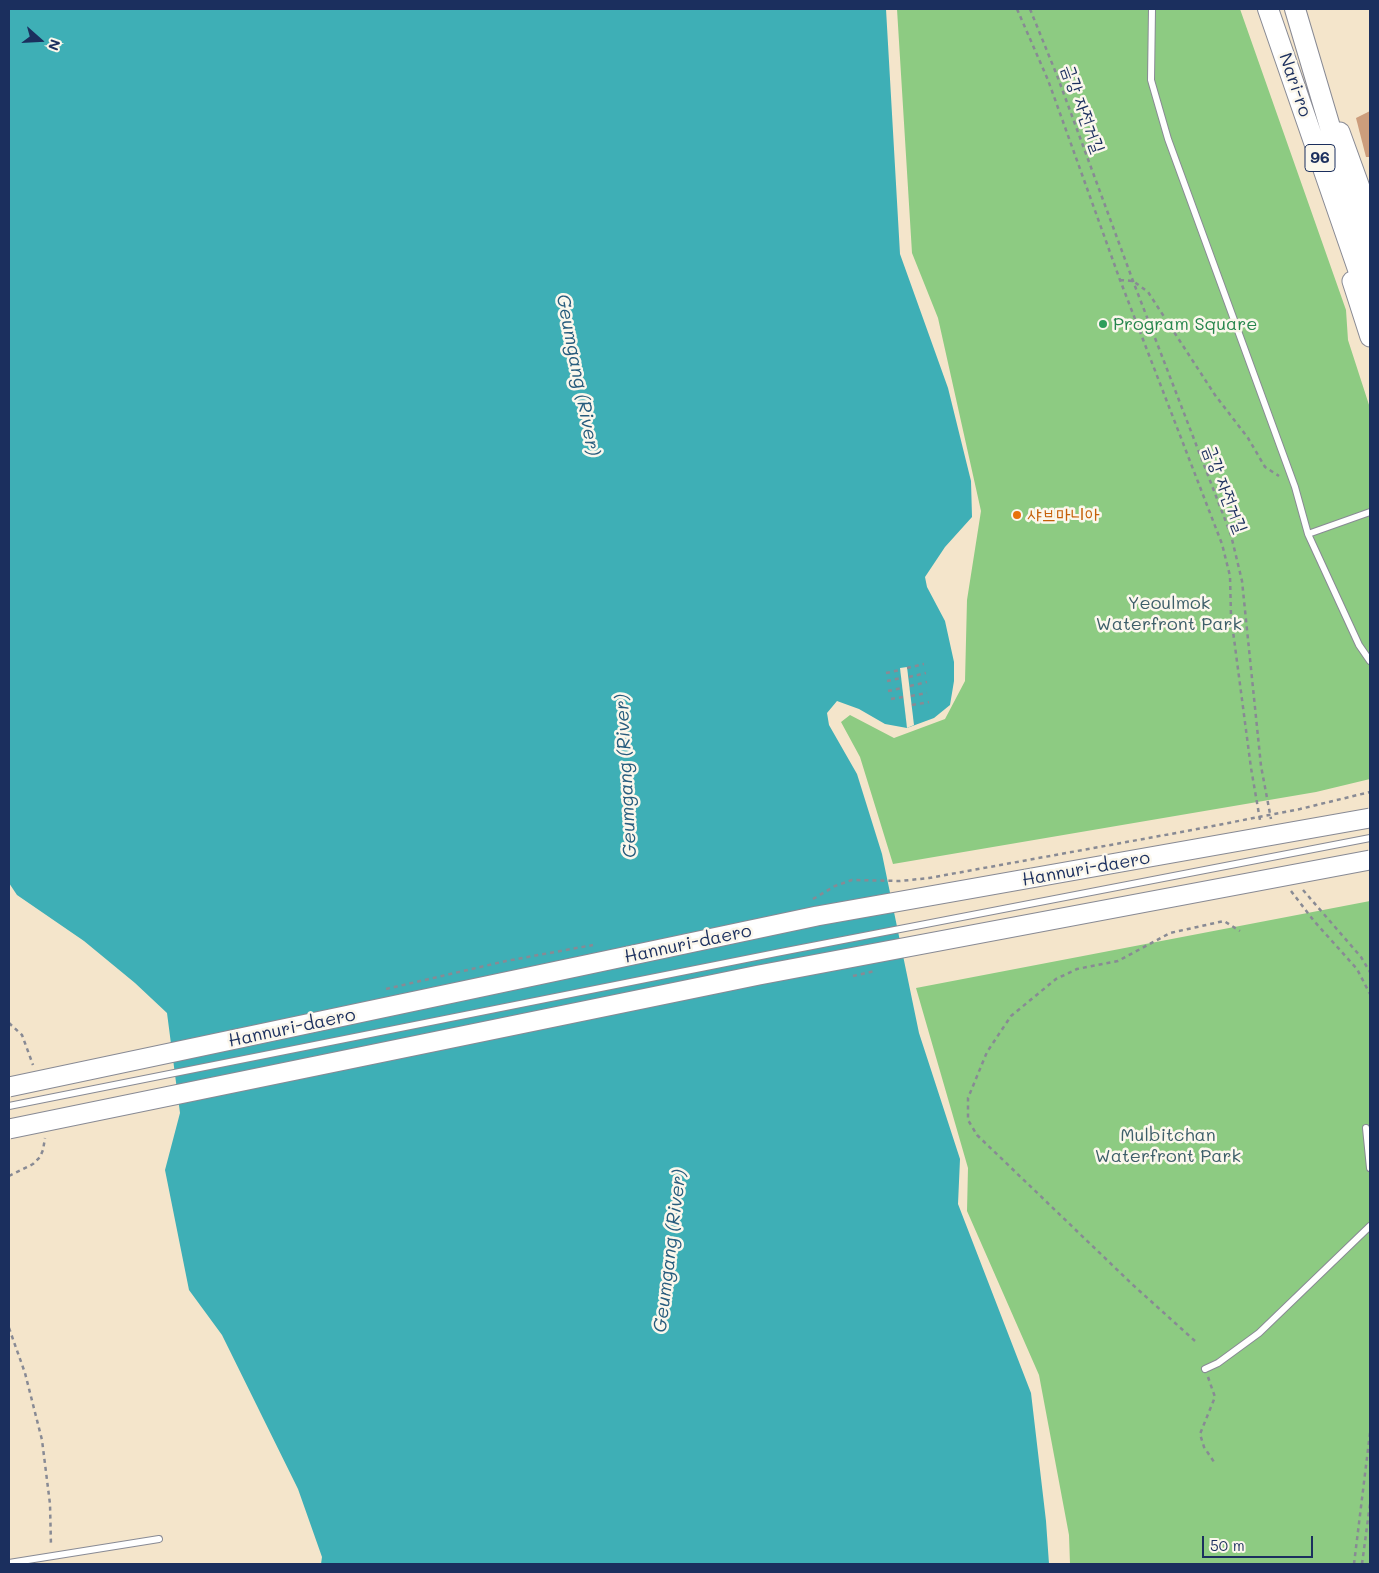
<!DOCTYPE html>
<html>
<head>
<meta charset="utf-8">
<style>
	body { margin:0 }
	#map { position:relative; width:1379px; height:1573px; overflow:hidden; background:#f4e5cb; font-family:Mali,sans-serif }
	canvas { display:block }
	.frame { position:absolute; inset:0; border:10px solid #1b2f5e; pointer-events:none }
	.north { position:absolute; left:15px; top:15px; width:50px; height:50px; -webkit-text-stroke:4px #fbf7ec; paint-order:stroke; rotate:109deg; font-size:14px; font-weight:700; line-height:20px; text-align:center; color:#1b2f5e }
	.north::after { content:''; display:block; margin:auto; width:18px; height:22px; background:#1b2f5e; clip-path:polygon(50% 0,100% 100%,50% 72%,0 100%) }
	.scale { position:absolute; left:1202px; top:1536px; width:111px; height:22px; box-sizing:border-box; border:2px solid #1b2f5e; border-top:0; padding-left:6px; font-size:15px; line-height:18px; white-space:nowrap; color:#1b2f5e; -webkit-text-stroke:4px #fbf7ec; paint-order:stroke }
</style>
</head>
<body>
<div id="map">
<canvas width="1379" height="1573"></canvas>
<div class="frame"></div>
<div class="north">N</div>
<div class="scale">50 m</div>
</div>
<script>
const g = document.querySelector('canvas').getContext('2d');
g.lineJoin = 'round';
function paint(path, color) {
  g.fillStyle = color;
  g.fill(path, 'evenodd');
}
function poly(rows) {
  const path = new Path2D();
  for (const r of rows) {
    path.moveTo(r[0], r[1]);
    for (let i = 2; i < r.length; i += 2) path.lineTo(r[i], r[i + 1]);
  }
  return path;
}
function trace(path, color, width, dash) {
  g.strokeStyle = color;
  g.lineWidth = width;
  g.lineCap = dash ? 'butt' : 'round';
  g.setLineDash(dash || []);
  g.stroke(path);
}
function write(font, color, halo, rows, align = 'center') {
  g.font = font + ' Mali,"Poor Story",sans-serif';
  g.lineWidth = 5;
  g.setLineDash([]);
  g.textBaseline = 'middle';
  g.strokeStyle = halo;
  g.fillStyle = color;
  for (const [text, x, y, turn = 0] of rows) {
    g.save();
    g.translate(x, y);
    g.rotate((+turn || 0) * Math.PI / 180);
    g.textAlign = isNaN(turn) ? turn : align;
    if (halo) g.strokeText(text, 0, 0);
    g.fillText(text, 0, 0);
    g.restore();
  }
}
paint(poly([
	[897,9,1240,9,1346,310,1348,340,1370,408,1370,779,1316,792,893,864,860,757,841,722,850,715,894,738,945,719,965,681,967,600,981,511,938,318,912,253],
	[1370,901,1370,1564,1070,1564,1069,1535,1039,1375,967,1211,968,1168,916,988]
]), '#8dcb82');
paint(poly([
	[9,9,886,9,900,254,948,388,971,481,972,517,945,547,925,577,927,587,945,621,954,662,954,681,950,705,934,718,907,728,885,724,859,709,837,701,827,713,829,725,857,774,882,854,919,1033,960,1159,958,1204,1031,1393,1046,1521,1049,1564,321,1564,322,1557,298,1489,222,1335,189,1290,165,1170,180,1113,167,1013,135,983,84,941,17,895,9,883]
]), '#3eafb6');
paint(poly([
	[907,667,914,725,907,728,900,668]
]), '#f4e5cb');
paint(poly([
	[1370,111,1370,157,1366,157,1356,118]
]), '#cc9d7c');
const lane = poly([
	[1152,9,1151,80,1168,139,1295,487,1308,534,1359,645,1370,661],
	[1308,534,1370,512],
	[1366,1128,1370,1168],
	[1205,1369,1218,1363,1259,1333,1370,1226],
	[9,1563,159,1539]
]);
const secondary = poly([
	[1340,132,1370,215],
	[1352,281,1370,337]
]);
const primary = poly([
	[1268,9,1370,304],
	[1295,9,1370,262]
]);
trace(lane, '#888a94', 8);
trace(secondary, '#888a94', 21);
trace(primary, '#888a94', 22);
trace(poly([
	[1017,9,1048,80,1120,280,1222,544,1230,576,1231,616,1251,768,1260,820],
	[1030,9,1058,78,1133,281,1231,535,1242,581,1261,766,1271,819],
	[1120,280,1133,281,1148,292,1215,395,1248,438,1265,467,1279,476],
	[907,668,924,664],
	[886,673,900,670],
	[909,677,926,673],
	[887,681,901,678],
	[910,686,927,682],
	[888,691,902,688],
	[911,696,927,693],
	[891,699,903,697],
	[912,705,929,702],
	[1303,890,1361,957,1370,972],
	[1291,891,1314,921,1357,969,1370,994],
	[9,1023,22,1035,33,1065],
	[9,1176,33,1164,40,1157,43,1150,45,1138],
	[9,1328,25,1373,42,1440,50,1504,51,1546],
	[1195,1341,1133,1285,977,1135,968,1120,968,1098,987,1052,1011,1016,1056,979,1077,969,1118,961,1170,933,1224,921,1240,931],
	[1208,1377,1215,1397,1200,1434,1204,1447,1214,1462],
	[1354,1564,1370,1433],
	[1362,1564,1370,1504]
]), '#888a94', 2.5, [4, 4]);
trace(lane, '#fff', 6);
trace(secondary, '#fff', 19);
trace(primary, '#fff', 20);
const laneBridge = poly([
	[9,1106,776,953,1370,838]
]);
const secondaryBridge = poly([
	[9,1087,817,916,1370,818],
	[9,1129,759,975,1370,860]
]);
trace(laneBridge, '#888a94', 8, []);
trace(secondaryBridge, '#888a94', 21, []);
trace(poly([
	[813,899,835,886,852,880,900,881,929,878,1187,831,1300,809,1370,792],
	[853,976,875,971],
	[386,989,506,961,593,945]
]), '#888a94', 2.5, [4, 4]);
trace(laneBridge, '#fff', 6);
trace(secondaryBridge, '#fff', 19);
for (const [x, y, r, color] of [
	[1103,324,5,"#2e9e5b"],
	[1017,515,5,"#e8710a"]
]) {
  const dot = new Path2D();
  dot.arc(x, y, r, 0, 2 * Math.PI);
  g.fillStyle = color;
  g.fill(dot);
  trace(dot, '#fbf7ec', 2);
}
for (const [x, y, w] of [
	[1320,158,30]
]) {
  const box = new Path2D();
  box.roundRect(x - w / 2, y - 13.5, w, 27, 4);
  g.fillStyle = '#fbf7ec';
  g.fill(box);
  trace(box, '#1b2f5e', 1);
}
write('bold 16px', '#1b2f5e', null, [
	["96",1320,158]
]);
write('18px', '#1b2f5e', '#fbf7ec', [
	["Nari-ro",1295,85,71],
	["금강 자전거길",1083,109,70],
	["금강 자전거길",1225,489,69],
	["Hannuri-daero",1086,869,-10],
	["Hannuri-daero",688,944,-12],
	["Hannuri-daero",292,1028,-12]
]);
write('18px', '#27864d', '#fbf7ec', [
	["Program Square",1113,324]
], 'left');
write('18px', '#c56008', '#fbf7ec', [
	["샤브마니아",1027,515]
], 'left');
write('18px', '#3d5e69', '#fbf7ec', [
	["Yeoulmok",1169,603],
	["Waterfront Park",1169,624],
	["Mulbitchan",1168,1135],
	["Waterfront Park",1168,1156]
]);
write('italic 19px', '#275c7d', '#fbf7ec', [
	["Geumgang (River)",578,375,79],
	["Geumgang (River)",626,776,-93],
	["Geumgang (River)",670,1251,-83]
]);
</script>
</body>
</html>
